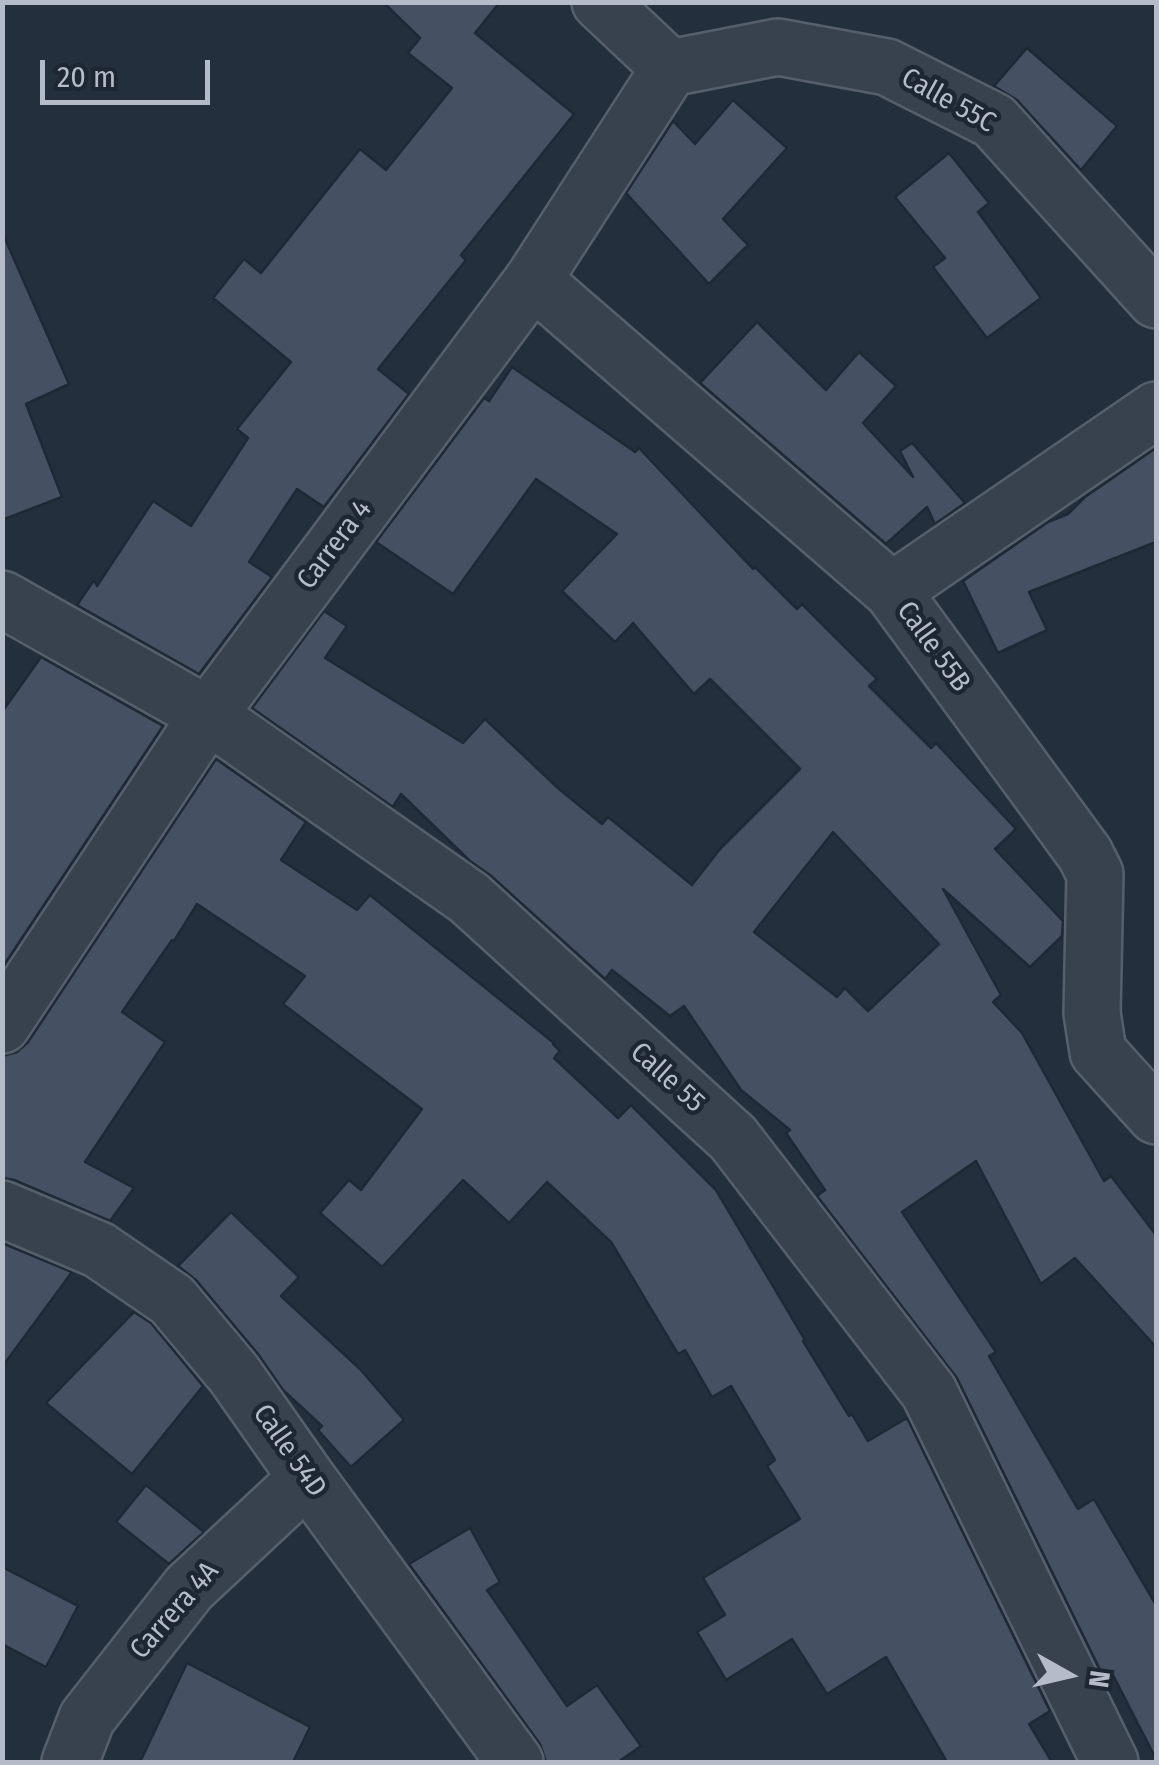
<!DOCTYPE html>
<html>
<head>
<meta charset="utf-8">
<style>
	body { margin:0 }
	#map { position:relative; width:1159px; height:1765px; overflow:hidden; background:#242f3e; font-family:"Fira Sans Condensed",sans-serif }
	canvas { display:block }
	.frame { position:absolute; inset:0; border:5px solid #b4bcc9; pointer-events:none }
	.north { position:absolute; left:1019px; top:1625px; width:100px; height:100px; -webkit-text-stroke:8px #1d2633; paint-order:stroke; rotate:98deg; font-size:28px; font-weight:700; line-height:40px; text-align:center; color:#b4bcc9 }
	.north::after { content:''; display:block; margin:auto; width:35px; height:45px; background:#b4bcc9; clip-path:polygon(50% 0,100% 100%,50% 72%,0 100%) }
	.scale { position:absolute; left:40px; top:60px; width:170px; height:45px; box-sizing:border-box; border:5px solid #b4bcc9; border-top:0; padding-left:12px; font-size:30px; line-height:35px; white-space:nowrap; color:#b4bcc9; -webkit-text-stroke:8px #1d2633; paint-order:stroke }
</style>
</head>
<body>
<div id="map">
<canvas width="1159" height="1765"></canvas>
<div class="frame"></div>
<div class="north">N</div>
<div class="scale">20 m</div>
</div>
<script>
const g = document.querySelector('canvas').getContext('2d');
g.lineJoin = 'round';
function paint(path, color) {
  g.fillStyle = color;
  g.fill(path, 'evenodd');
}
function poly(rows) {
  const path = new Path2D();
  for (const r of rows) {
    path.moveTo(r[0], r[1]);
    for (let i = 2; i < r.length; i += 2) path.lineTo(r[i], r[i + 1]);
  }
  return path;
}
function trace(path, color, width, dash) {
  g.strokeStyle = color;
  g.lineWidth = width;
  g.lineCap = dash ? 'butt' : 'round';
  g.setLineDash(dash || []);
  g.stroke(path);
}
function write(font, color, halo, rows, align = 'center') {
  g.font = font + ' "Fira Sans Condensed",sans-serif';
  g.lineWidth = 9;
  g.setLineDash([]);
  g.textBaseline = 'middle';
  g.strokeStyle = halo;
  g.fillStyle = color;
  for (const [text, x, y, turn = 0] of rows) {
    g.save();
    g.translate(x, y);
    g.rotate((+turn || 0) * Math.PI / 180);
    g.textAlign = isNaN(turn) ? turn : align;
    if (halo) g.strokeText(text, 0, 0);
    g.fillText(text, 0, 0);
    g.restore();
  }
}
const building = poly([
	[383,2,500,2,475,33,574,114,461,255,466,260,378,369,409,394,324,507,297,489,249,562,272,577,199,674,77,605,94,580,97,586,153,501,191,526,248,438,237,429,291,362,213,298,244,259,261,273,360,149,386,170,452,88,408,53,420,38,383,2],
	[1027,48,1117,126,1081,170,1017,100,994,86,1027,48],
	[733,100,787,148,723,219,748,245,709,284,626,193,673,121,695,144,733,100],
	[949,153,989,203,978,212,1041,298,987,338,933,267,945,258,895,197,949,153],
	[2,232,69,384,26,404,62,497,2,520,2,232],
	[757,322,826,390,859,352,896,386,863,423,913,477,900,451,912,443,965,503,935,524,927,507,886,544,700,383,757,322],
	[512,367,635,452,639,448,753,569,755,567,797,609,802,604,877,679,869,686,931,748,936,743,1016,829,995,849,1063,921,1062,936,1030,967,943,889,1001,995,993,1002,1022,1033,1104,1181,1111,1176,1156,1235,1156,1347,1075,1258,1041,1284,976,1161,902,1212,996,1352,989,1356,1078,1509,1094,1499,1156,1605,1156,1759,1112,1673,1104,1678,957,1378,817,1196,825,1190,786,1133,790,1130,741,1090,684,1006,670,1016,612,970,605,979,490,875,470,861,401,794,393,807,252,708,324,611,347,626,325,658,463,743,485,719,559,789,602,824,608,817,692,885,720,849,800,769,710,679,694,694,633,623,615,642,562,591,617,534,536,479,453,594,376,542,484,398,489,401,512,367],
	[833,832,939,944,868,1011,845,988,837,997,754,932,833,832],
	[1156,448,1156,542,1029,592,1047,630,998,653,963,581,1048,522,1068,514,1085,497,1156,448],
	[41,657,163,726,2,968,2,712,41,657],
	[216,759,306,822,281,860,357,910,370,895,554,1043,553,1044,560,1051,554,1058,618,1118,631,1105,716,1190,805,1340,803,1341,849,1416,852,1414,868,1441,907,1418,1050,1711,1029,1724,1052,1762,947,1762,886,1657,827,1694,792,1639,726,1680,697,1632,725,1615,703,1578,800,1519,767,1466,775,1460,731,1386,712,1397,685,1350,678,1354,611,1242,547,1182,509,1223,463,1180,382,1267,320,1213,349,1180,361,1190,422,1109,283,1004,305,976,197,904,174,941,172,940,122,1012,165,1042,85,1162,134,1188,110,1221,14,1180,2,1178,2,1056,17,1052,28,1042,216,759],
	[231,1212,299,1277,281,1296,360,1369,404,1420,351,1467,318,1430,322,1426,283,1390,258,1354,196,1280,178,1266,231,1212],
	[2,1243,72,1272,2,1367,2,1243],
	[134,1312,151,1323,203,1386,132,1474,46,1403,134,1312],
	[146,1485,204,1532,169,1564,116,1522,146,1485],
	[470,1528,500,1582,487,1590,567,1706,597,1685,641,1746,618,1762,546,1762,540,1744,409,1564,470,1528],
	[2,1567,78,1606,46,1667,2,1644,2,1567],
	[187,1663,310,1727,293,1762,140,1762,187,1663]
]);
paint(building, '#455162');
trace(building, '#1f2835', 2.5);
const minor = poly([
	[600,2,670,68],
	[670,68,778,47,887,67,994,121,1156,300],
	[533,280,892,591,1085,854,1095,874,1092,1013,1098,1052,1156,1116],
	[892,591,1156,410],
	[2,599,208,715,469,898,733,1138,929,1392,1110,1762],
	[2,1025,208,715,533,280,670,68],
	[2,1209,99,1250,172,1300,234,1374,307,1478,515,1762],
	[70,1762,87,1718,189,1588,307,1478]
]);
trace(minor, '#565f6c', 60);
trace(minor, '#38414e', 55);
write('28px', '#b4bcc9', '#1d2633', [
	["Calle 55C",948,101,29],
	["Carrera 4",335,545,-53],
	["Calle 55B",933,647,54],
	["Calle 55",667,1078,42],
	["Calle 54D",289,1451,55],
	["Carrera 4A",175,1611,-49]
]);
</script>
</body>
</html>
